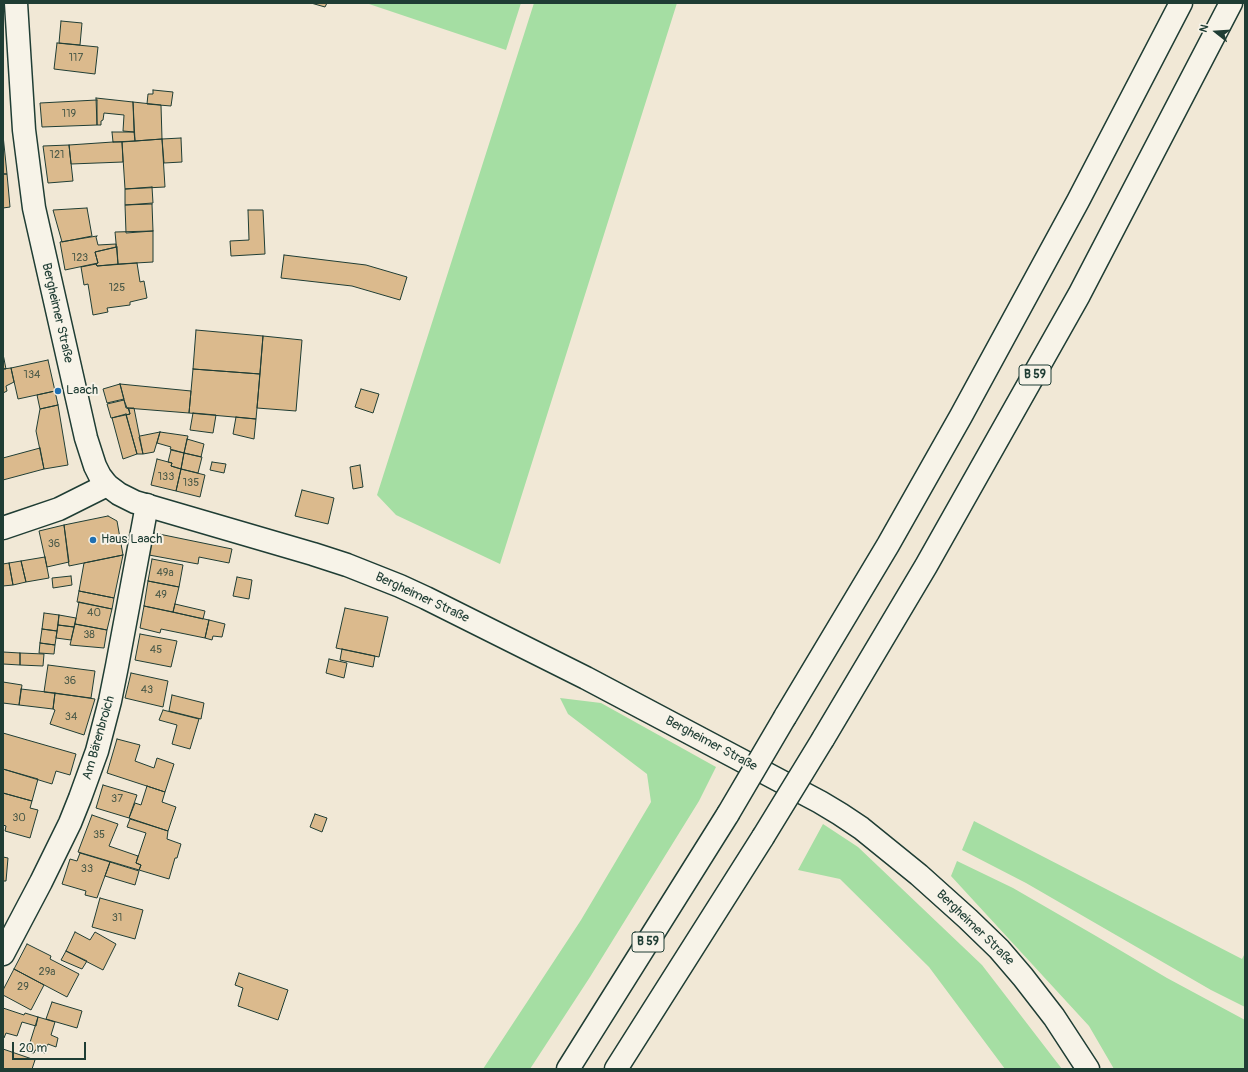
<!DOCTYPE html>
<html>
<head>
<meta charset="utf-8">
<style>
	body { margin:0 }
	#map { position:relative; width:1248px; height:1072px; overflow:hidden; background:#f1e8d6; font-family:Pangolin,sans-serif }
	canvas { display:block }
	.frame { position:absolute; inset:0; border:4px solid #1f3d34; pointer-events:none }
	.north { position:absolute; left:1196px; top:12px; width:40px; height:40px; -webkit-text-stroke:3px #f7f3e8; paint-order:stroke; rotate:287deg; font-size:11px; font-weight:700; line-height:16px; text-align:center; color:#1f3d34 }
	.north::after { content:''; display:block; margin:auto; width:14px; height:18px; background:#1f3d34; clip-path:polygon(50% 0,100% 100%,50% 72%,0 100%) }
	.scale { position:absolute; left:12px; top:1042px; width:74px; height:18px; box-sizing:border-box; border:2px solid #1f3d34; border-top:0; padding-left:5px; font-size:12px; line-height:14px; white-space:nowrap; color:#1f3d34; -webkit-text-stroke:3px #f7f3e8; paint-order:stroke }
</style>
</head>
<body>
<div id="map">
<canvas width="1248" height="1072"></canvas>
<div class="frame"></div>
<div class="north">N</div>
<div class="scale">20 m</div>
</div>
<script>
const g = document.querySelector('canvas').getContext('2d');
g.lineJoin = 'round';
function paint(path, color) {
  g.fillStyle = color;
  g.fill(path, 'evenodd');
}
function poly(rows) {
  const path = new Path2D();
  for (const r of rows) {
    path.moveTo(r[0], r[1]);
    for (let i = 2; i < r.length; i += 2) path.lineTo(r[i], r[i + 1]);
  }
  return path;
}
function trace(path, color, width, dash) {
  g.strokeStyle = color;
  g.lineWidth = width;
  g.lineCap = dash ? 'butt' : 'round';
  g.setLineDash(dash || []);
  g.stroke(path);
}
function write(font, color, halo, rows, align = 'center') {
  g.font = font + ' Pangolin,sans-serif';
  g.lineWidth = 4;
  g.setLineDash([]);
  g.textBaseline = 'middle';
  g.strokeStyle = halo;
  g.fillStyle = color;
  for (const [text, x, y, turn = 0] of rows) {
    g.save();
    g.translate(x, y);
    g.rotate((+turn || 0) * Math.PI / 180);
    g.textAlign = isNaN(turn) ? turn : align;
    if (halo) g.strokeText(text, 0, 0);
    g.fillText(text, 0, 0);
    g.restore();
  }
}
paint(poly([
	[366,3,521,3,506,50],
	[534,3,677,3,500,564,396,515,377,495],
	[560,698,601,703,716,767,699,801,590,977,530,1069,483,1069,581,920,651,802,647,774,568,714],
	[974,821,1242,959,1245,953,1245,1007,1211,990,1026,883,962,850],
	[823,824,858,847,982,965,1062,1069,1005,1069,929,967,840,879,798,870],
	[957,861,1013,888,1096,936,1167,978,1245,1020,1245,1069,1114,1069,1089,1026,951,876]
]), '#a5dea3');
const building = poly([
	[311,3,327,3,325,7,311,3],
	[61,21,82,23,80,45,59,43,61,21],
	[57,43,98,47,95,74,54,69,57,43],
	[153,90,173,92,171,106,147,104,148,94,153,94,153,90],
	[96,98,133,102,134,132,123,131,124,115,104,113,103,120,101,121,101,125,97,125,96,98],
	[97,100,97,125,42,127,40,103,97,100],
	[133,102,161,105,162,139,135,141,133,102],
	[112,132,134,132,135,141,113,142,112,132],
	[3,135,7,174,3,174,3,135],
	[181,138,182,162,164,163,162,139,181,138],
	[162,139,165,187,125,189,122,142,162,139],
	[113,142,122,142,123,162,71,164,69,145,113,142],
	[69,145,73,181,48,183,43,146,69,145],
	[3,174,7,174,10,207,3,208,3,174],
	[152,187,153,203,125,205,125,189,152,187],
	[152,204,153,231,126,233,125,205,152,204],
	[87,208,92,236,62,242,53,210,87,208],
	[248,210,263,210,265,254,231,256,230,241,249,240,248,210],
	[153,231,153,262,118,264,115,232,153,231],
	[97,236,96,237,98,245,116,244,116,247,95,252,98,263,65,270,60,242,97,236],
	[117,247,118,264,97,266,96,264,98,263,95,252,117,247],
	[284,255,366,265,407,277,400,300,352,286,281,278,284,255],
	[137,263,140,282,144,281,147,298,130,302,130,305,107,308,108,312,93,315,88,284,84,285,81,267,96,264,97,266,137,263],
	[196,330,263,336,260,374,193,369,196,330],
	[263,336,302,340,296,411,257,408,263,336],
	[3,354,6,369,3,369,3,354],
	[48,360,55,391,18,399,11,368,48,360],
	[11,368,14,382,6,386,7,391,3,393,3,369,11,368],
	[193,369,260,374,256,419,189,413,193,369],
	[120,384,124,399,107,403,103,389,120,384],
	[120,384,191,391,189,413,126,408,120,384],
	[361,389,379,394,373,413,355,407,361,389],
	[55,391,58,405,40,409,37,395,55,391],
	[124,400,127,408,129,409,130,414,111,418,107,404,124,400],
	[58,405,68,465,44,469,36,431,40,409,58,405],
	[128,408,134,408,143,454,137,454,126,415,130,414,128,408],
	[193,413,216,415,213,433,190,430,193,413],
	[126,414,137,454,123,459,112,418,126,414],
	[236,417,256,419,254,439,233,434,236,417],
	[160,432,154,452,143,454,139,437,140,436,160,432],
	[160,432,188,436,184,453,170,449,171,447,157,443,160,432],
	[187,439,204,444,201,457,184,453,187,439],
	[40,448,44,469,3,480,3,458,40,448],
	[171,450,184,453,181,469,171,466,172,463,168,462,171,450],
	[184,453,202,457,198,473,181,469,184,453],
	[157,459,172,463,171,466,181,469,176,491,151,485,157,459],
	[212,462,226,464,224,473,210,470,212,462],
	[360,465,363,487,353,489,350,467,360,465],
	[181,469,205,475,200,497,176,491,181,469],
	[302,490,334,498,328,524,295,516,302,490],
	[108,516,117,521,123,555,69,566,64,525,108,516],
	[64,525,69,562,47,567,39,531,64,525],
	[154,533,232,549,229,563,199,557,198,564,149,555,154,533],
	[123,555,114,598,79,591,84,563,123,555],
	[45,557,49,578,26,582,21,561,45,557],
	[152,559,183,565,179,587,148,581,152,559],
	[21,561,26,582,13,585,9,563,21,561],
	[9,563,13,585,3,586,3,564,9,563],
	[71,576,72,585,53,588,52,578,71,576],
	[237,577,252,580,249,599,233,596,237,577],
	[148,581,179,587,173,612,144,606,148,581],
	[79,591,114,598,112,609,77,602,79,591],
	[79,602,112,609,107,630,75,624,79,602],
	[175,604,205,611,203,619,173,612,175,604],
	[144,606,209,620,205,638,161,629,160,633,140,628,144,606],
	[345,608,388,617,379,657,336,648,345,608],
	[44,613,59,615,57,631,42,629,44,613],
	[59,615,76,618,74,627,58,625,59,615],
	[209,620,225,624,222,637,213,636,212,640,205,638,209,620],
	[75,624,107,630,104,648,70,645,75,624],
	[58,625,74,627,71,640,56,638,58,625],
	[42,629,57,631,55,645,40,643,42,629],
	[140,634,177,641,171,667,135,660,140,634],
	[40,643,55,645,54,654,39,653,40,643],
	[342,649,375,656,373,667,340,660,342,649],
	[3,652,20,653,20,665,3,664,3,652],
	[20,653,44,654,43,666,20,665,20,653],
	[329,659,347,663,344,678,326,673,329,659],
	[48,665,95,671,91,698,44,692,48,665],
	[131,673,168,681,163,707,125,698,131,673],
	[3,682,22,685,19,705,3,703,3,682],
	[21,689,55,693,53,709,19,705,21,689],
	[55,693,95,699,84,735,50,724,55,710,53,709,55,693],
	[172,695,204,703,201,719,169,711,172,695],
	[163,710,199,719,190,749,172,744,177,725,159,720,163,710],
	[3,733,76,754,70,775,56,771,52,784,3,769,3,733],
	[117,739,140,745,135,761,154,768,157,758,174,764,165,792,107,773,117,739],
	[3,769,38,779,32,801,3,793,3,769],
	[103,785,137,795,129,818,96,808,103,785],
	[147,786,165,792,162,802,176,807,168,831,129,818,135,803,141,805,147,786],
	[3,793,32,801,30,808,38,810,30,838,5,831,6,826,3,825,3,793],
	[315,814,327,818,322,832,310,827,315,814],
	[92,815,118,824,109,846,138,856,136,863,141,865,139,870,78,852,92,815],
	[130,819,168,831,167,839,181,844,177,858,175,858,169,879,139,870,141,865,136,863,146,833,127,827,130,819],
	[80,853,110,862,97,898,85,895,86,891,62,884,70,859,77,861,80,853],
	[3,857,8,858,6,881,3,881,3,857],
	[110,862,139,871,135,885,105,876,110,862],
	[100,898,143,910,135,939,92,927,100,898],
	[75,932,90,940,95,932,116,944,103,970,66,951,75,932],
	[27,944,51,956,50,959,79,974,67,997,14,969,27,944],
	[66,951,87,961,82,969,61,960,66,951],
	[14,969,44,985,31,1010,3,995,3,990,14,969],
	[239,973,288,990,278,1020,238,1006,243,988,235,985,239,973],
	[52,1002,82,1011,77,1028,46,1019,52,1002],
	[3,1008,24,1015,25,1013,38,1017,36,1026,22,1022,17,1036,6,1033,4,1038,3,1037,3,1008],
	[38,1017,55,1022,51,1035,58,1038,56,1047,48,1044,45,1053,35,1050,34,1053,27,1052,38,1017],
	[3,1049,35,1060,32,1069,3,1069,3,1049]
]);
paint(building, '#dbba8d');
trace(building, '#1f3d34', 1);
const minor = poly([
	[3,528,59,509,107,485],
	[3,954,41,882,70,823,80,798,97,751,110,701,117,666,147,505]
]);
const tertiary = poly([
	[16,3,24,130,34,208,86,438,95,466,100,476,107,485,119,494,135,502,313,554,347,565,400,586,426,598,586,678,820,802,840,814,861,828,919,875,968,919,999,949,1023,977,1054,1017,1088,1069]
]);
const motorway = poly([
	[785,717,888,545,961,416,1078,201,1181,3],
	[823,739,926,566,1079,295,1231,3],
	[568,1069,728,814],
	[616,1069,763,837]
]);
trace(minor, '#1f3d34', 25);
trace(tertiary, '#1f3d34', 25);
trace(motorway, '#1f3d34', 25);
trace(minor, '#f7f3e8', 22);
trace(tertiary, '#f7f3e8', 22);
trace(motorway, '#f7f3e8', 22);
const motorwayBridge = poly([
	[728,814,785,717],
	[763,837,823,739]
]);
trace(motorwayBridge, '#1f3d34', 25, []);
trace(motorwayBridge, '#f7f3e8', 22);
for (const [x, y, r, color] of [
	[58,391,4,"#1f6fb2"],
	[93,540,4,"#1f6fb2"]
]) {
  const dot = new Path2D();
  dot.arc(x, y, r, 0, 2 * Math.PI);
  g.fillStyle = color;
  g.fill(dot);
  trace(dot, '#f7f3e8', 1.5);
}
write('11px', '#4e5c4a', null, [
	["117",76,58],
	["119",69,114],
	["121",57,155],
	["123",80,258],
	["125",117,288],
	["134",32,375],
	["133",166,477],
	["135",191,483],
	["36",54,544],
	["49a",165,573],
	["49",161,595],
	["40",94,613],
	["38",89,635],
	["45",156,650],
	["36",70,681],
	["43",147,690],
	["34",71,717],
	["37",117,799],
	["30",19,818],
	["35",99,835],
	["33",87,869],
	["31",117,918],
	["29a",47,972],
	["29",23,987]
]);
for (const [x, y, w] of [
	[1035,375,32],
	[648,942,32]
]) {
  const box = new Path2D();
  box.roundRect(x - w / 2, y - 10, w, 20, 3);
  g.fillStyle = '#f7f3e8';
  g.fill(box);
  trace(box, '#1f3d34', 1);
}
write('bold 12px', '#1f3d34', null, [
	["B 59",1035,375],
	["B 59",648,942]
]);
write('13px', '#1f3d34', '#f7f3e8', [
	["Bergheimer Straße",57,313,77],
	["Bergheimer Straße",422,598,25],
	["Am Bärenbroich",99,738,-74],
	["Bergheimer Straße",711,744,28],
	["Bergheimer Straße",975,928,44]
]);
write('13px', '#1f3d34', '#f7f3e8', [
	["Laach",66,391],
	["Haus Laach",101,540]
], 'left');
</script>
</body>
</html>
